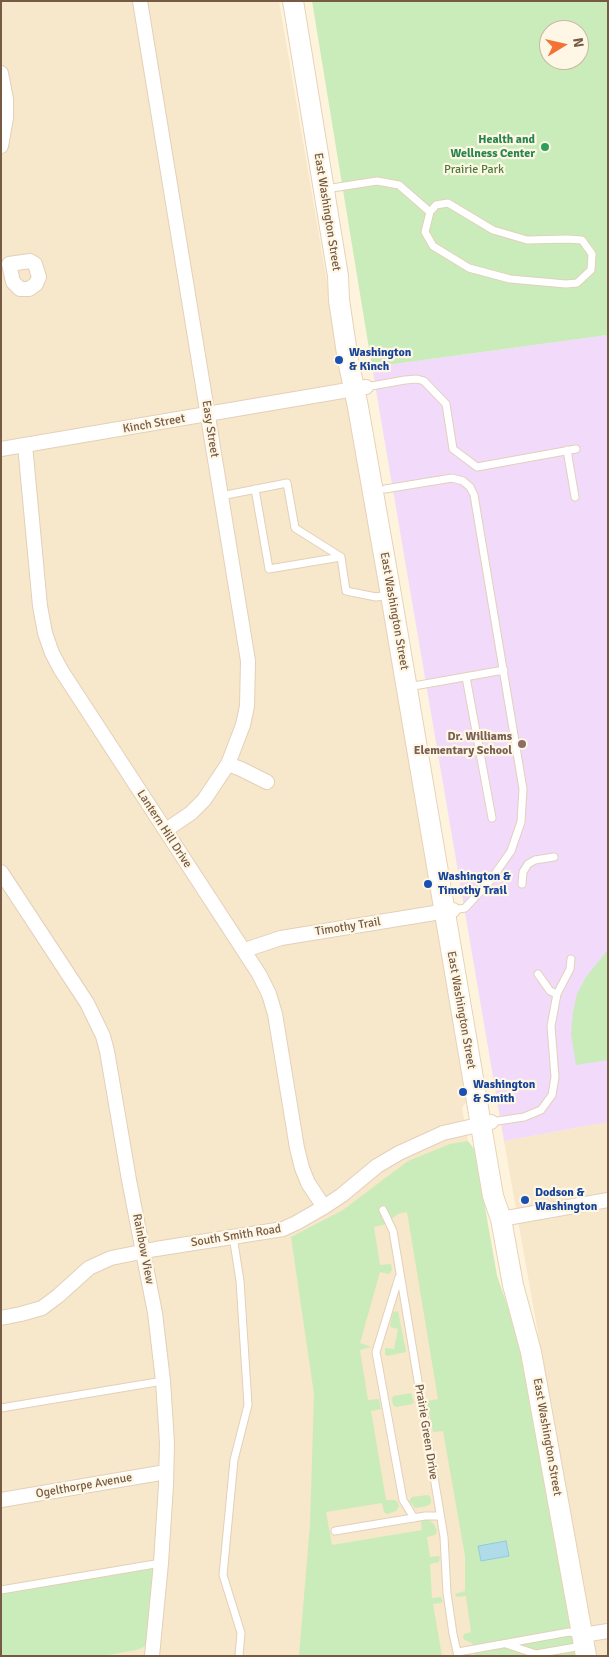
<!DOCTYPE html>
<html>
<head>
<meta charset="utf-8">
<style>
	body { margin:0 }
	#map { position:relative; width:609px; height:1657px; overflow:hidden; background:#fef4dd; font-family:Signika,sans-serif }
	canvas { display:block }
	.frame { position:absolute; inset:0; border:2px solid #765a44; pointer-events:none }
	.north { position:absolute; left:539px; top:20px; width:50px; height:50px; box-sizing:border-box; background:#fff7e5; border:1px solid #c8b8a5; border-radius:50%; rotate:81deg; font-size:14px; font-weight:700; line-height:20px; text-align:center; color:#765a44 }
	.north::after { content:''; display:block; margin:auto; width:18px; height:22px; background:#f57235; clip-path:polygon(50% 0,100% 100%,50% 72%,0 100%) }
</style>
</head>
<body>
<div id="map">
<canvas width="609" height="1657"></canvas>
<div class="frame"></div>
<div class="north">N</div>
</div>
<script>
const g = document.querySelector('canvas').getContext('2d');
g.lineJoin = 'round';
function paint(path, color) {
  g.fillStyle = color;
  g.fill(path, 'evenodd');
}
function poly(rows) {
  const path = new Path2D();
  for (const r of rows) {
    path.moveTo(r[0], r[1]);
    for (let i = 2; i < r.length; i += 2) path.lineTo(r[i], r[i + 1]);
  }
  return path;
}
function trace(path, color, width, dash) {
  g.strokeStyle = color;
  g.lineWidth = width;
  g.lineCap = dash ? 'butt' : 'round';
  g.setLineDash(dash || []);
  g.stroke(path);
}
function write(font, color, halo, rows, align = 'center') {
  g.font = font + ' Signika,sans-serif';
  g.lineWidth = 4.5;
  g.setLineDash([]);
  g.textBaseline = 'middle';
  g.strokeStyle = halo;
  g.fillStyle = color;
  for (const [text, x, y, turn = 0] of rows) {
    g.save();
    g.translate(x, y);
    g.rotate((+turn || 0) * Math.PI / 180);
    g.textAlign = isNaN(turn) ? turn : align;
    if (halo) g.strokeText(text, 0, 0);
    g.fillText(text, 0, 0);
    g.restore();
  }
}
paint(poly([
	[1,1,279,1,467,1100,462,1108,468,1141,475,1150,497,1276,530,1370,579,1656,1,1656],
	[608,1122,608,1656,595,1656,504,1141]
]), '#f7e7cb');
paint(poly([
	[608,335,608,1122,504,1141,372,367]
]), '#f1dafa');
paint(poly([
	[312,1,608,1,608,335,372,367],
	[549,30,579,30,579,60,549,60],
	[608,950,608,1060,576,1065,571,1034,573,1012,577,994,586,977],
	[468,1141,475,1150,497,1276,530,1370,579,1656,475,1656,472,1643,465,1640,463,1638,464,1634,471,1632,466,1596,457,1597,455,1594,465,1591,465,1556,443,1431,433,1432,427,1401,438,1399,407,1212,398,1214,383,1225,374,1227,380,1265,391,1264,392,1270,389,1274,380,1272,360,1343,371,1347,360,1350,368,1400,379,1399,381,1409,371,1411,386,1500,394,1500,397,1501,399,1506,396,1511,387,1514,384,1512,382,1503,326,1512,332,1545,422,1530,421,1522,423,1520,429,1520,434,1524,437,1531,435,1535,427,1537,430,1557,438,1556,440,1557,439,1562,430,1564,432,1598,441,1597,443,1601,441,1603,433,1604,442,1656,299,1656,310,1525,314,1394,291,1237,343,1210,408,1161,450,1144],
	[398,1311,406,1352,387,1356,385,1354,385,1348,394,1349,398,1329,391,1327,390,1325,393,1312],
	[411,1393,414,1402,412,1404,396,1407,393,1405,392,1398,394,1396],
	[428,1495,431,1498,431,1503,427,1506,415,1508,409,1501,412,1497],
	[151,1568,153,1569,153,1573,148,1637,147,1643,144,1647,136,1650,103,1656,1,1656,1,1593]
]), '#caecbb');
const water = poly([
	[506,1541,509,1556,481,1561,478,1546,506,1541]
]);
paint(water, '#b0dbe9');
trace(water, '#95cadc', 1);
const lane = poly([
	[332,188,377,181,399,185,430,212,425,232,433,246,469,268,510,279,566,284,577,283,591,270,592,254,582,240,567,239,527,240,493,230,448,203,436,205,430,212],
	[366,387,405,380,417,379,424,381,446,404,453,449,477,467,576,449],
	[567,450,575,497],
	[255,489,269,569,341,557],
	[385,489,452,478,463,481,470,487,474,495,523,789,521,822,511,851,490,881,465,908,453,910],
	[221,496,287,483,295,528,341,557,346,591,376,597,389,595],
	[466,677,492,818],
	[408,687,504,670],
	[522,884,523,872,528,864,535,860,554,857],
	[538,974,550,991,557,994],
	[491,1122,524,1117,541,1110,552,1095,555,1077,551,1026,557,994,570,969,571,959],
	[383,1210,393,1231,444,1537,447,1593,453,1634,458,1656],
	[233,1236,240,1281,248,1405,234,1460,223,1575,241,1633,239,1656],
	[399,1277,376,1352,403,1500,414,1518],
	[1,1408,163,1381],
	[335,1531,425,1516,440,1516],
	[1,1590,161,1563],
	[506,1644,536,1654,582,1646],
	[458,1652,569,1632,580,1634]
]);
const street = poly([
	[140,1,248,661,247,706,243,725,228,764,204,800,191,813,166,830],
	[1,73,6,99,6,118,1,146],
	[30,261,35,264,39,277,36,284,29,289,20,289,13,282,9,264,30,261],
	[25,445,40,606,45,633,52,653,61,670,259,974,269,994,275,1014,297,1148,302,1168,308,1183,324,1207],
	[1,449,366,387],
	[228,764,241,769,267,782],
	[1,872,87,1003,103,1036,107,1051,129,1180,155,1313,163,1381,167,1443,166,1485,161,1563,152,1656],
	[245,950,281,938,453,910],
	[501,1219,608,1200],
	[1,1318,21,1314,42,1308,58,1296,89,1268,111,1258,156,1249,283,1229,296,1223,324,1207,342,1195,377,1166,399,1153,443,1133,491,1122],
	[1,1500,166,1472],
	[583,1635,608,1631]
]);
const secondary = poly([
	[293,1,338,276,339,300,348,360,358,407,391,595,493,1196,501,1219,513,1285,531,1352,586,1656]
]);
trace(lane, '#e3d0b9', 9);
trace(street, '#e3d0b9', 16);
trace(secondary, '#e8d2b6', 22);
trace(lane, '#fff', 7);
trace(street, '#fff', 14);
trace(secondary, '#fff', 20);
for (const [x, y, r, color] of [
	[545,147,5,"#2e9e5b"],
	[339,360,5,"#1a4fb4"],
	[522,744,5,"#8d6e63"],
	[428,884,5,"#1a4fb4"],
	[463,1092,5,"#1a4fb4"],
	[525,1200,5,"#1a4fb4"]
]) {
  const dot = new Path2D();
  dot.arc(x, y, r, 0, 2 * Math.PI);
  g.fillStyle = color;
  g.fill(dot);
  trace(dot, '#fff7e5', 2);
}
write('bold 12px', '#27864d', '#fff7e5', [
	["Health and",535,140],
	["Wellness Center",535,154]
], 'right');
write('12px', '#487d3a', '#fff7e5', [
	["Prairie Park",474,170]
]);
write('12px', '#765a44', '#fff7e5', [
	["East Washington Street",327,212,81],
	["Kinch Street",154,424,-10],
	["Easy Street",210,429,81],
	["East Washington Street",394,611,80],
	["Lantern Hill Drive",164,829,57],
	["Timothy Trail",348,927,-9],
	["East Washington Street",461,1010,80],
	["South Smith Road",236,1236,-9],
	["Rainbow View",143,1249,79],
	["Prairie Green Drive",426,1432,81],
	["East Washington Street",547,1437,80],
	["Ogelthorpe Avenue",84,1486,-10]
]);
write('bold 12px', '#164399', '#fff7e5', [
	["Washington",349,353],
	["& Kinch",349,367],
	["Washington &",438,877],
	["Timothy Trail",438,891],
	["Washington",473,1085],
	["& Smith",473,1099],
	["Dodson &",535,1193],
	["Washington",535,1207]
], 'left');
write('bold 12px', '#785e54', '#fff7e5', [
	["Dr. Williams",512,737],
	["Elementary School",512,751]
], 'right');
</script>
</body>
</html>
